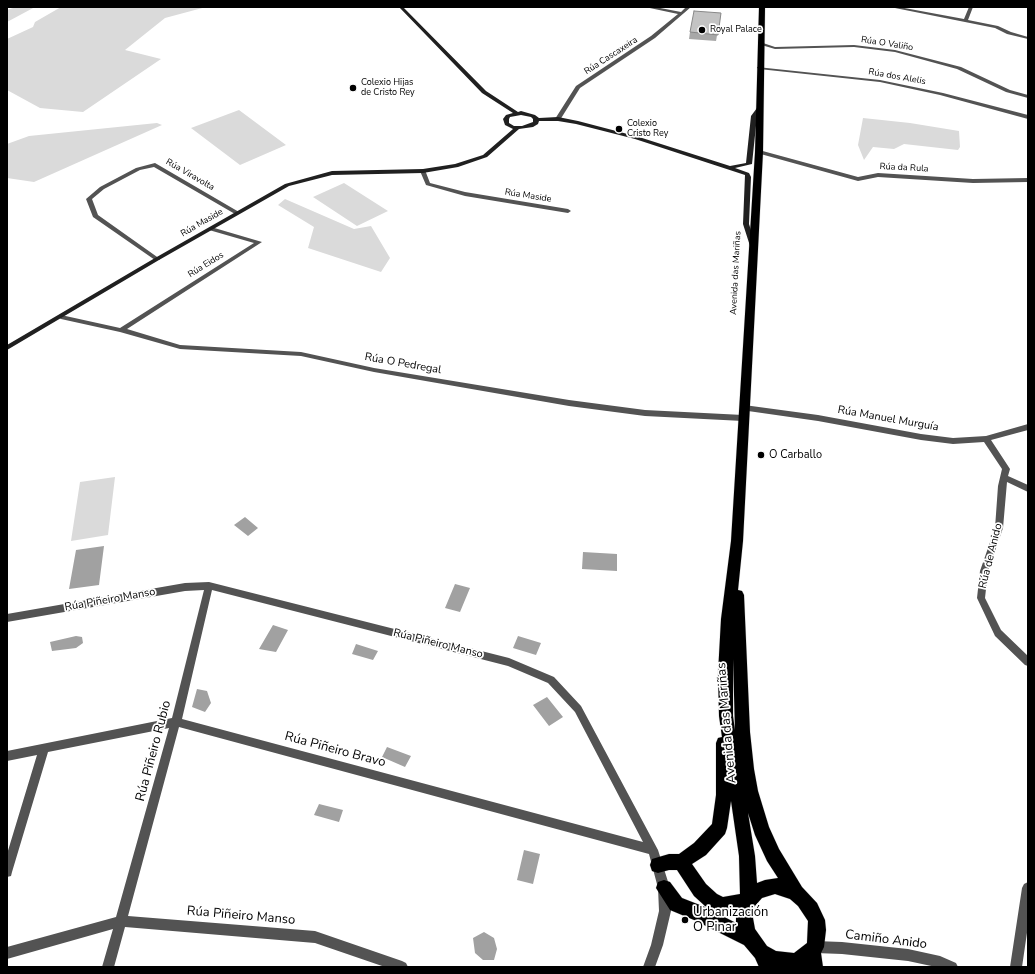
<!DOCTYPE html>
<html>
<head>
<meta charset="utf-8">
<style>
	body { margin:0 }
	#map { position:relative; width:1035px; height:974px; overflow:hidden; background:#fff; font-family:"Nunito Sans",sans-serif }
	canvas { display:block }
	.frame { position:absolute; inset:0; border:8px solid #000; pointer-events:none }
</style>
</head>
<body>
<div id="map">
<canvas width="1035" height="974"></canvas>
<div class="frame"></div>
</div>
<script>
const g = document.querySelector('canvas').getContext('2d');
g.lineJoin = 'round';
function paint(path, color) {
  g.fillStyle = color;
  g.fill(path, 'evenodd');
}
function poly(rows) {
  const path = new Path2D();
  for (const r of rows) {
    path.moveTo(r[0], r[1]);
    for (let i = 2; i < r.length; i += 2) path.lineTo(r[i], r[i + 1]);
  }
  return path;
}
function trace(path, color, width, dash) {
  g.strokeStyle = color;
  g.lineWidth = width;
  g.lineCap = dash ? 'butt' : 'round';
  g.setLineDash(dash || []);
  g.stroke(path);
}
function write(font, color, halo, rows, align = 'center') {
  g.font = font + ' "Nunito Sans",sans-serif';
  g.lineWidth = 3.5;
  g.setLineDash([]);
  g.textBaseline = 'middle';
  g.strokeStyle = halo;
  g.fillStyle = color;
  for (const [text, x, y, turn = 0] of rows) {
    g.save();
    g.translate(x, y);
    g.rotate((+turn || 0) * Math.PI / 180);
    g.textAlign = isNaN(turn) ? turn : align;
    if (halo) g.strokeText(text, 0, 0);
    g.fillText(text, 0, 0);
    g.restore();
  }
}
paint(poly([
	[16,7,35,7,7,22,7,10],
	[61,7,206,7,165,18,125,50,161,59,83,112,40,108,7,90,7,39,33,27,35,22],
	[239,110,286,145,240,165,191,128],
	[863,118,910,123,959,131,960,147,958,150,904,144,894,149,873,147,864,160,858,145],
	[157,123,162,125,34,182,7,178,7,144,29,136],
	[344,183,388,211,357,226,313,197],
	[285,199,354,229,371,226,390,258,381,272,308,248,314,227,278,205],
	[115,477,108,535,71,541,80,482]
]), '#dadada');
paint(poly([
	[245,517,258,528,248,536,234,525],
	[104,546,99,585,69,589,76,550],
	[583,552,617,554,617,571,582,569],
	[455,584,470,588,460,612,445,608],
	[273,625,288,630,276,652,259,649],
	[76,636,82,637,83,643,76,648,52,651,50,642],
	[518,636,541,643,536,655,513,648],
	[356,644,378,651,373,660,352,654],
	[197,689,207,691,211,703,205,712,192,707],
	[547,697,563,717,549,726,533,705],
	[387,747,411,756,405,767,382,757],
	[319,804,343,810,339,822,314,815],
	[524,850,540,854,533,884,517,880],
	[484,932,494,938,497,949,494,960,483,960,475,953,473,938]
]), '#a1a1a1');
const highway = poly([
	[759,7,765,7,763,152,743,541,738,590,742,591,744,595,750,732,754,769,758,791,769,827,779,849,802,887,817,903,825,920,826,930,824,947,821,953,823,967,759,967,755,958,744,945,694,920,670,910,656,888,658,882,664,880,670,882,682,898,705,907,736,923,736,912,723,913,705,906,694,896,677,870,669,870,658,873,652,871,650,865,652,859,669,854,679,854,694,843,712,824,716,795,716,743,718,738,722,737,719,716,718,673,721,619,731,541,755,152,759,7],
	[733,659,735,730,733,716,733,659],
	[731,801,739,856,740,894,723,897,717,894,706,884,692,864,706,855,725,834,727,828,731,801],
	[748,813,755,835,767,861,778,878,765,880,757,883,755,856,748,813],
	[775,894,790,899,798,906,808,921,807,943,794,953,776,951,767,946,755,929,753,918,754,907,762,898,775,894]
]);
trace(highway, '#dbdbdb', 1);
paint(poly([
	[645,7,655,7,681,12,686,7,691,7,655,38,580,88,560,120,556,120,555,119,576,86,651,36,678,14,645,7],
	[890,7,899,7,964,19,969,7,973,7,968,20,998,26,1011,32,1028,37,1028,39,1007,34,995,28,890,7],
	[760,42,775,47,854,45,895,50,961,67,1010,90,1028,95,1028,98,1006,92,957,69,895,52,854,47,775,49,758,44,758,42,760,42],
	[757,67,880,80,943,93,1028,115,1028,119,940,95,880,82,759,69,757,68,757,67],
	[759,150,858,177,878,173,973,179,1028,178,1028,182,973,183,878,177,858,181,757,153,756,152,759,150],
	[155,163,239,212,240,213,239,214,235,214,154,167,140,170,104,189,92,199,98,215,160,259,159,260,155,260,93,217,86,199,100,187,136,168,155,163],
	[421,170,425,170,430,183,465,192,568,209,571,211,568,213,465,196,426,185,420,171,421,170],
	[211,227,262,242,127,329,180,345,301,352,374,368,569,400,645,410,743,415,747,418,743,421,645,416,569,406,374,372,301,356,180,349,120,332,61,319,58,317,61,315,120,328,254,243,209,230,208,229,211,227],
	[744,405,818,415,921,434,953,438,986,436,1028,424,1028,430,991,440,1010,469,1008,476,1028,485,1028,492,1007,482,1003,528,988,571,985,598,1001,630,1028,656,1028,666,1025,665,995,636,977,598,980,571,995,528,998,486,1002,469,984,442,953,444,921,440,818,421,741,410,740,408,744,405],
	[209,582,509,658,554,677,581,706,658,850,670,888,671,911,663,945,655,967,643,967,651,945,659,911,658,888,649,854,179,727,128,916,315,931,402,961,406,963,408,967,385,967,315,943,125,927,114,967,102,967,113,929,7,959,7,947,116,917,169,728,48,752,12,872,11,876,7,877,7,854,37,755,7,761,7,751,172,718,204,590,185,591,7,622,7,614,185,583,209,582],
	[212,590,508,666,548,683,575,712,643,842,182,719,212,590],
	[1028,882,1028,926,1022,967,1010,967,1022,888,1024,884,1028,882],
	[815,941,842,942,908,949,940,956,956,963,958,967,936,967,908,961,842,954,815,953,811,951,809,947,811,943,815,941]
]), '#535353');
paint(poly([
	[399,7,403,7,486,91,518,112,521,111,535,115,539,118,558,117,578,121,639,137,730,166,746,163,751,116,757,108,761,108,762,109,757,116,752,164,735,168,749,173,751,177,749,224,756,246,753,248,750,246,743,224,745,175,635,139,576,124,558,121,539,121,538,124,533,127,519,129,487,157,458,167,423,173,332,175,289,186,159,260,7,350,7,345,155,258,285,184,332,171,423,169,455,164,483,155,513,129,505,125,503,119,506,115,513,113,482,93,399,7],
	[521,115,531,117,533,119,533,122,522,126,514,126,509,123,509,119,510,117,521,115]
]), '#202020');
paint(highway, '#000');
paint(poly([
	[721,13,716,41,689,39,690,32]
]), '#a8a8a8');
const building = poly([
	[694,11,721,13,718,35,690,32,694,11]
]);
paint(building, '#c3c3c3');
trace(building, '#888', 1);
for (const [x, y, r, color] of [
	[702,30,4,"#000"],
	[353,88,4,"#000"],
	[619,129,4,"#000"],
	[761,455,4,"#000"],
	[685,920,4,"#000"]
]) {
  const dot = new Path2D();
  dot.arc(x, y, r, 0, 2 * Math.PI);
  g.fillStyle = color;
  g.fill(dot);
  trace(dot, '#fff', 1.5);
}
write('9px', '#000', '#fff', [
	["Royal Palace",710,30],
	["Colexio Hijas",361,83],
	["de Cristo Rey",361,93],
	["Colexio",627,124],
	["Cristo Rey",627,134]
], 'left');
write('9px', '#000', '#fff', [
	["Rúa O Valiño",887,44,9],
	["Rúa Cascaxeira",611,56,-33],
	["Rúa dos Alelis",897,77,10],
	["Rúa da Rula",904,168,3],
	["Rúa Viravolta",190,175,30],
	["Rúa Maside",528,196,9],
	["Rúa Maside",202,223,-30],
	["Rúa Eidos",206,265,-32],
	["Avenida das Mariñas",736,273,-87]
]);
write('11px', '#000', '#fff', [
	["Rúa O Pedregal",403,364,10],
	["Rúa Manuel Murguía",888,419,10],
	["Rúa de Anido",991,556,-76],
	["Rúa Piñeiro Manso",110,600,-10],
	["Rúa Piñeiro Manso",438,644,14]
]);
write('11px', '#000', '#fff', [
	["O Carballo",769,455]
], 'left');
write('13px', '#000', '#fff', [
	["Avenida das Mariñas",727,723,-95],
	["Rúa Piñeiro Bravo",335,750,15],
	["Rúa Piñeiro Rubio",154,751,-75],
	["Rúa Piñeiro Manso",241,916,5],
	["Camiño Anido",886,940,7]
]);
write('13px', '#000', '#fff', [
	["Urbanización",693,913],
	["O Pinar",693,928]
], 'left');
</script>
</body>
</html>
